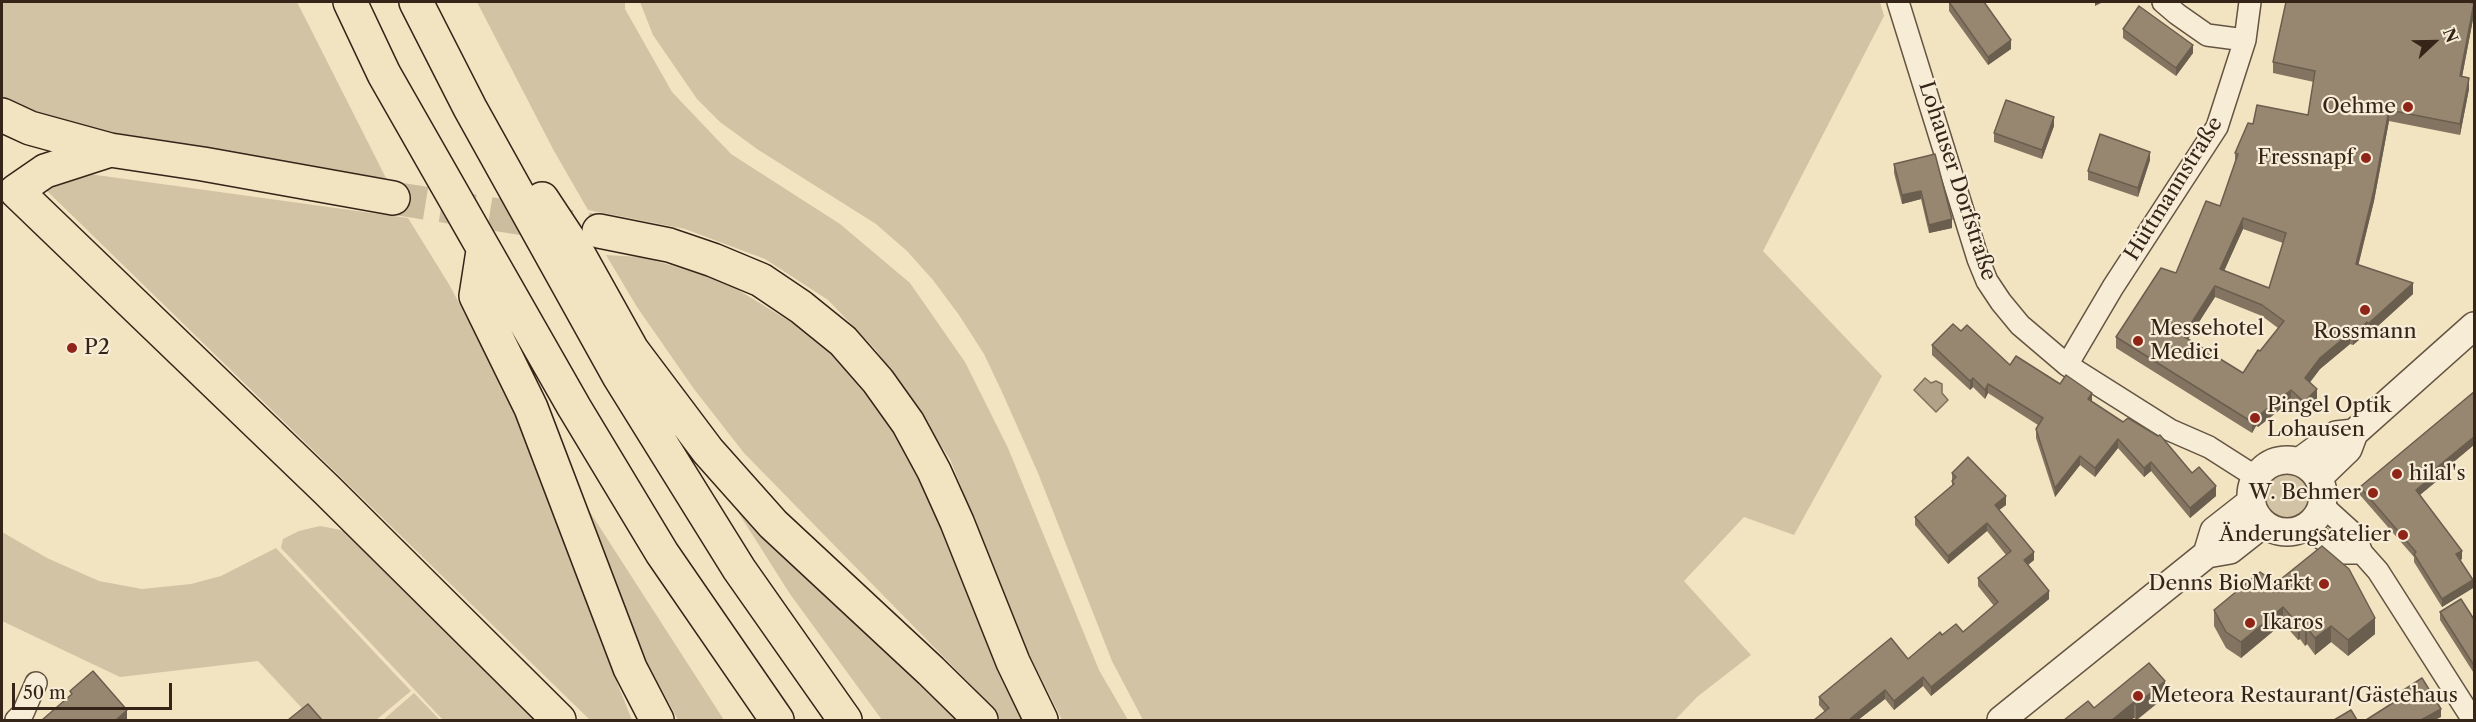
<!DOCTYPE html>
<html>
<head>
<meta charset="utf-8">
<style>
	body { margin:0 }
	#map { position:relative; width:2476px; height:722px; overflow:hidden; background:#f2e3c1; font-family:"Libre Caslon Text",serif }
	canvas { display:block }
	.frame { position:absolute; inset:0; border:3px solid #352418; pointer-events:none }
	.north { position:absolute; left:2404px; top:12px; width:60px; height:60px; -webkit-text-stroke:4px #f7edd7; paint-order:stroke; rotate:68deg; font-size:16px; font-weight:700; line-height:24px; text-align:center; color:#352418 }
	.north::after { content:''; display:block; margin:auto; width:21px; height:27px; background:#352418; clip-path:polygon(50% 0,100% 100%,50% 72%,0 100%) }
	.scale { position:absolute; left:12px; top:683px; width:160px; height:27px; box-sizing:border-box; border:3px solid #352418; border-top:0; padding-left:8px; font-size:18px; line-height:21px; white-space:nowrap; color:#352418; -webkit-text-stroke:4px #f7edd7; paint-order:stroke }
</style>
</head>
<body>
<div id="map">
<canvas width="2476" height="722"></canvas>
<div class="frame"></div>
<div class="north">N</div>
<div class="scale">50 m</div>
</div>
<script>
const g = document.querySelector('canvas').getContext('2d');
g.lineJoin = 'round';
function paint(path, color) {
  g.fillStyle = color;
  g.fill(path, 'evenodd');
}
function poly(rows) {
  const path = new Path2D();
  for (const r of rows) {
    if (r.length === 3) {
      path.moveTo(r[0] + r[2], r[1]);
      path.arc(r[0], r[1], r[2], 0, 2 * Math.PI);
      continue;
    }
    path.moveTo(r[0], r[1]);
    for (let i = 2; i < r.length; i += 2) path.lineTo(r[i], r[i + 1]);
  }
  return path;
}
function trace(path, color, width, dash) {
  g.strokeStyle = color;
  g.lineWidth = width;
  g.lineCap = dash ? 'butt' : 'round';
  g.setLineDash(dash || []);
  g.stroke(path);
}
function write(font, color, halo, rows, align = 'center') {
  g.font = font + ' "Libre Caslon Text",serif';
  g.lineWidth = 4.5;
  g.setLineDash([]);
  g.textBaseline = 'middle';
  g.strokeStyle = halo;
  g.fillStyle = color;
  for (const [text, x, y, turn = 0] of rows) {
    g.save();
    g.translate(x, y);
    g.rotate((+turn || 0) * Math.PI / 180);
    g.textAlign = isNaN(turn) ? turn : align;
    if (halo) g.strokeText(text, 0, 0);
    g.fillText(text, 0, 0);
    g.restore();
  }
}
paint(poly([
	[2,2,297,2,387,180,36,121,2,105],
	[477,2,625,2,625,9,672,92,731,154,840,224,910,283,965,362,1008,448,1099,670,1128,720,1062,720,1024,644,950,459,876,350,828,300,765,259,685,229,588,210,554,151],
	[640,2,1880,2,1884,16,1763,251,1882,376,1794,535,1744,517,1684,581,1751,655,1697,697,1675,720,1143,720,1112,661,1038,473,1002,392,984,354,959,315,933,280,907,251,876,224,757,149,720,122,697,99,653,35],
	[89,174,408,218,450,286,509,398,564,533,608,660,632,720,590,720,44,188,62,179],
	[606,255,642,257,722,280,794,324,840,358,892,426,940,520,1026,720,1000,720,970,684,744,453,694,389,637,307],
	[710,468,959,720,882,720,790,594],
	[2287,496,27],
	[588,509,724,720,678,720,637,643,587,512],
	[320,526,341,530,354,538,537,720,443,720,281,548,283,539,299,531],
	[2,532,47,558,99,581,142,589,191,584,221,576,276,548,411,691,376,720,313,720,258,661,120,677,2,621],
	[414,693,440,720,383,720]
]), '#d2c3a4');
const water = poly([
	[1925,378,1931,383,1936,381,1942,384,1942,393,1948,400,1936,412,1914,390,1925,378]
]);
paint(water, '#b2a288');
trace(water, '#80705b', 1.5);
trace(poly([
	[393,198,599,231]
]), '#ccbd9f', 33, [33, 16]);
const minor = poly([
	[1898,2,1978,259,1987,281,2001,302,2020,325,2067,365,2170,430,2209,447,2256,477],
	[2163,2,2177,14,2207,35,2245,40],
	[2067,365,2113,287,2217,127,2245,40,2250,2],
	[2323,506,2355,535,2362,553,2378,571,2473,720],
	[2306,528,2343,553,2362,553],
	[16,720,23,713,36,683]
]);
const tertiary = poly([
	[2287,496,36],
	[2299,462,2336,435,2354,433],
	[2319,477,2348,449,2354,433,2474,326],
	[2207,554,2214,531,2251,502],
	[2001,720,2207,554,2230,550,2263,524]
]);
const primary = poly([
	[2,115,30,128,110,150,203,164,393,198],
	[110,150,45,171,16,191,327,490,559,720],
	[599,231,669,245,713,260,761,280,801,307,843,341,878,381,908,423,934,471,957,522,1013,662,1041,720]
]);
const motorway = poly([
	[350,2,384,74,574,407,662,553,777,720],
	[416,2,470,108,619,376,739,569,845,720],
	[542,199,579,255,632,350,708,451,773,524,931,671,981,720],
	[483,251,476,296,531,408,630,668,657,720]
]);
trace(minor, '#645442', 24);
trace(tertiary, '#645442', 30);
trace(primary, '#352418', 36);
trace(motorway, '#352418', 36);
trace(minor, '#f7edd7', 21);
trace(tertiary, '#f7edd7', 27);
trace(primary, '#f2e3c1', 33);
trace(motorway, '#f2e3c1', 33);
paint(poly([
	[1949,2,2011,49,1988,65,1949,11],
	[2474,14,2462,77,2469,89,2460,135,2389,121,2374,201,2358,265,2413,294,2368,335,2367,333,2353,345,2350,344,2320,369,2310,382,2317,400,2304,413,2291,401,2258,427,2256,426,2252,433,2116,348,2116,337,2176,273,2220,206,2235,163,2235,153,2253,124,2308,115,2314,82,2273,73,2273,62],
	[2243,229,2283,243,2269,288,2224,271],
	[2215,297,2262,316,2278,328,2243,373,2188,339],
	[2123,29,2193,53,2176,76,2123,38],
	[2054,126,2042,159,1994,142,1994,133],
	[1935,154,1952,228,1929,233,1921,199,1902,204,1894,173,1894,164],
	[2150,160,2138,197,2088,180,2088,171],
	[1961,331,2010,365,2060,384,2092,402,2192,473,2216,496,2190,518,2151,471,2144,477,2118,448,2095,477,2080,465,2055,497,2036,438,2036,429,2038,425,1988,393,1985,399,1973,387,1970,390,1932,355,1932,345],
	[2475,391,2475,444,2438,475,2438,480,2420,495,2462,559,2460,560,2473,588,2442,607,2414,562,2414,557,2360,495,2360,487],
	[1952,473,2006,505,1999,510,2034,560,2028,565,2049,599,1931,696,1923,686,1894,710,1885,699,1858,720,1814,720,1825,712,1819,705,1819,697,1908,659,1942,635,1963,632,1994,606,1978,586,1978,578,2006,555,1987,531,1948,564,1915,525,1915,517,1952,487],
	[2276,583,2375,634,2348,656,2331,642,2315,655,2307,644,2305,646,2300,639,2298,640,2283,623,2241,658,2226,648,2214,626,2214,610],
	[2440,612,2475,621,2475,675,2440,620],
	[2165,697,2137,720,2134,718,2094,708]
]), '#827460');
paint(poly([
	[2095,2,2103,2,2095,6],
	[2474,3,2474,14,2460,87,2460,76],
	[2011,40,2011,49,1988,65,1988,57],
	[2193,45,2193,53,2176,76,2176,68],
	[2469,78,2469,89,2460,135,2460,124],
	[2389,110,2389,121,2374,201,2356,275,2356,264],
	[2054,117,2054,126,2042,159,2042,150],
	[2150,152,2150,160,2138,197,2138,188],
	[1921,191,1921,199,1902,204,1902,195],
	[2243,218,2243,229,2220,280,2220,269],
	[1952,219,1952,228,1929,233,1929,225],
	[2413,283,2413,294,2368,335,2368,324],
	[2215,286,2215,297,2183,347,2183,336],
	[2367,322,2367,333,2353,345,2353,334],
	[2350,333,2350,344,2320,369,2305,389,2305,378,2320,358],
	[1973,378,1973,387,1970,390,1970,381],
	[1988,384,1988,393,1985,399,1985,390],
	[2317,389,2317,400,2304,413,2304,402],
	[2291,390,2291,401,2258,427,2258,416],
	[2092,393,2092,402,2088,399],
	[2256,415,2256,426,2252,433,2252,422],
	[2475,436,2475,444,2438,475,2438,480,2416,498,2416,490,2435,469],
	[2118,439,2118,448,2095,477,2095,468],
	[2080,456,2080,465,2055,497,2055,488],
	[2151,462,2151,471,2144,477,2144,468],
	[2216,486,2216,496,2190,518,2190,508],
	[2006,496,2006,505,1995,513,1995,505],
	[1987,523,1987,531,1948,564,1948,556],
	[2462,551,2462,559,2456,562,2456,554],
	[2034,552,2034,560,2024,568,2024,560],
	[2473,580,2473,588,2442,607,2442,599],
	[2049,591,2049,599,1931,696,1931,687],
	[2283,607,2283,623,2241,658,2241,642],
	[2375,618,2375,634,2348,656,2348,640],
	[2300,623,2300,639,2298,640,2298,624],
	[2331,626,2331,642,2315,655,2315,638],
	[2307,628,2307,644,2305,646,2305,630],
	[1923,677,1923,686,1894,710,1894,701],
	[2165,681,2165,697,2136,720,2136,705],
	[1885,690,1885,699,1858,720,1850,720,1850,719],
	[2134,702,2134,718,2131,720,2112,720],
	[2441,709,2441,717,2435,720,2421,720],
	[127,710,127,720,116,720]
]), '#6a5e4e');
const building = poly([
	[1949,2,1984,2,2011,40,1988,57,1949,2],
	[2286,2,2467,2,2474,3,2460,76,2469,78,2460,124,2389,110,2374,190,2356,264,2413,283,2368,324,2367,322,2353,334,2350,333,2320,358,2305,378,2317,389,2304,402,2291,390,2258,416,2256,415,2252,422,2116,337,2161,268,2176,273,2206,201,2220,206,2238,154,2235,153,2248,123,2253,124,2257,105,2308,115,2315,71,2273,62,2286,2],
	[2243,218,2286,233,2269,288,2220,269,2243,218],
	[2215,286,2262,305,2284,321,2260,351,2258,350,2243,373,2183,336,2215,286],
	[2139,6,2193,45,2176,68,2123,29,2139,6],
	[2006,100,2054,117,2042,150,1994,133,2006,100],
	[2100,134,2150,152,2138,188,2088,171,2100,134],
	[1935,154,1952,219,1929,225,1921,191,1902,195,1894,164,1935,154],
	[1953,324,1961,331,1967,325,2010,365,2016,356,2060,384,2066,375,2092,393,2088,399,2123,422,2128,418,2158,436,2160,435,2192,473,2199,467,2216,486,2190,508,2151,462,2144,468,2118,439,2095,468,2080,456,2055,488,2036,429,2043,418,1988,384,1985,390,1973,378,1970,381,1932,345,1953,324],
	[2475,391,2475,436,2435,469,2438,472,2416,490,2462,551,2456,554,2473,580,2442,599,2414,554,2416,552,2360,487,2475,391],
	[1968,457,2006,496,1995,505,2034,552,2024,560,2049,591,1931,687,1923,677,1894,701,1885,690,1850,719,1851,720,1814,720,1829,708,1819,697,1891,638,1908,659,1940,632,1942,635,1956,624,1963,632,1998,602,1978,578,2011,551,1987,523,1948,556,1915,517,1954,484,1952,481,1956,477,1952,473,1968,457],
	[2322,546,2349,569,2375,618,2348,640,2331,626,2315,638,2307,628,2305,630,2300,623,2298,624,2283,607,2241,642,2226,632,2214,610,2260,572,2276,583,2322,546],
	[2461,599,2475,621,2475,667,2440,612,2461,599],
	[2149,663,2165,681,2136,705,2134,702,2112,720,2064,720,2088,701,2094,708,2149,663],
	[93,671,127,710,116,720,42,720,72,694,70,691,93,671],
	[2422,678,2441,709,2421,720,2366,720,2399,699,2396,695,2422,678],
	[308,704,322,720,288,720,308,704],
	[2351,710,2357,720,2334,720,2351,710]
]);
paint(building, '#978770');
trace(building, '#6a5e4e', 1.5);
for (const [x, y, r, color] of [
	[2408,107,6,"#8f2418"],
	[2366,158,6,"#8f2418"],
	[2365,310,6,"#8f2418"],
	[2138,341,6,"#8f2418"],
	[72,348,6,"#8f2418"],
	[2255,418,6,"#8f2418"],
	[2397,474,6,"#8f2418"],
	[2373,493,6,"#8f2418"],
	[2403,535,6,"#8f2418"],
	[2324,584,6,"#8f2418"],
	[2250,623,6,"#8f2418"],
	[2138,696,6,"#8f2418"]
]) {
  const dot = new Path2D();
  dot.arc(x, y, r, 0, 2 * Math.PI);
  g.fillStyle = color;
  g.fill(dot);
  trace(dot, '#f7edd7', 2);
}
write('21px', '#352418', '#f7edd7', [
	["Oehme",2396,107,"right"],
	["Fressnapf",2354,158,"right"],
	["Messehotel",2150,329],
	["Medici",2150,353],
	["Rossmann",2365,332,"center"],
	["P2",84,348],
	["Pingel Optik",2267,406],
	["Lohausen",2267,430],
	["hilal's",2409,474],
	["W. Behmer",2361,493,"right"],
	["Änderungsatelier",2391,535,"right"],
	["Denns BioMarkt",2312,584,"right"],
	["Ikaros",2262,623],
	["Meteora Restaurant/Gästehaus",2150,696]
], 'left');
write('21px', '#352418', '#f7edd7', [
	["Lohauser Dorfstraße",1957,181,72],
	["Hüttmannstraße",2174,189,-58]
]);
</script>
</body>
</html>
